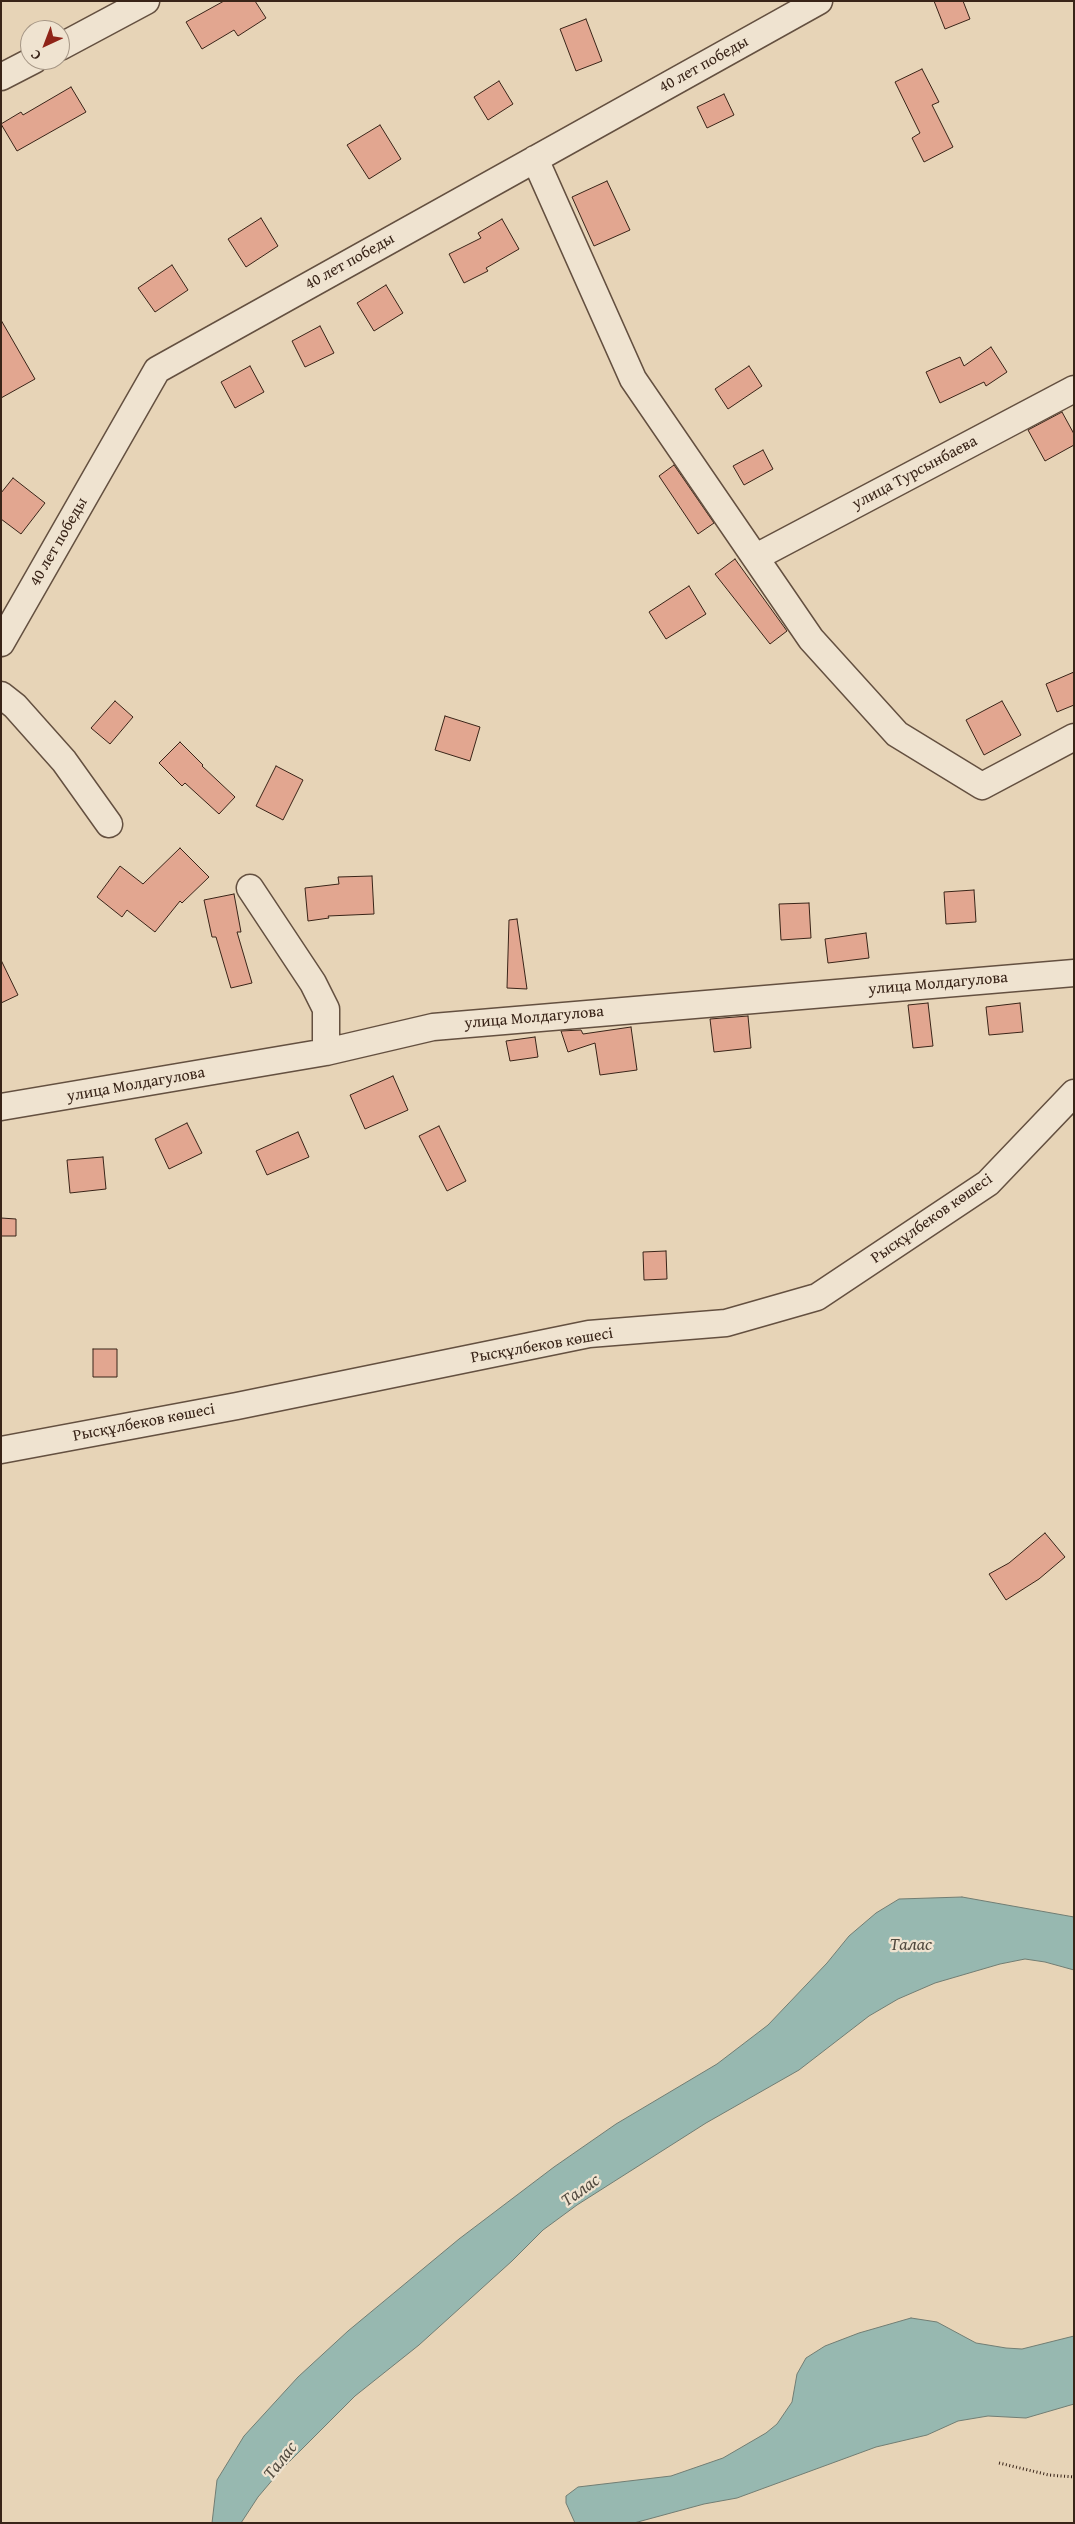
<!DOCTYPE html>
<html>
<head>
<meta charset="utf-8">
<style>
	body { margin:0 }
	#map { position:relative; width:1075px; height:2524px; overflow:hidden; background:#e7d4b7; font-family:"Gentium Book Plus",serif }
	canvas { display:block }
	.frame { position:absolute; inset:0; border:2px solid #392418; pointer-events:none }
	.north { position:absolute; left:20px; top:20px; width:50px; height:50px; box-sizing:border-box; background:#efe3d0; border:1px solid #a69786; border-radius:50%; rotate:223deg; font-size:14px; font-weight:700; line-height:20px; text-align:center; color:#392418 }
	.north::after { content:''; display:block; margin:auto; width:18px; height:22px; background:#8f2418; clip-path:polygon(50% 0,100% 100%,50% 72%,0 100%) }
</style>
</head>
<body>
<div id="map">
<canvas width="1075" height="2524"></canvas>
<div class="frame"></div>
<div class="north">С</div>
</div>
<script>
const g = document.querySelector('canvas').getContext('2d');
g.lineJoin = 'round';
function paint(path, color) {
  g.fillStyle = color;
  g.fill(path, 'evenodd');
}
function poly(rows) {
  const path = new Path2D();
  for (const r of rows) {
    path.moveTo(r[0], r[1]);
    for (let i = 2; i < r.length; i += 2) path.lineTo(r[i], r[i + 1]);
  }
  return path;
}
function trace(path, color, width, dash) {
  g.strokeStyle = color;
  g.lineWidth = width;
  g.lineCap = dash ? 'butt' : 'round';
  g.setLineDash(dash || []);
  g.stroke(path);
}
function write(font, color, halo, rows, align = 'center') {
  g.font = font + ' "Gentium Book Plus",serif';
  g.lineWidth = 4.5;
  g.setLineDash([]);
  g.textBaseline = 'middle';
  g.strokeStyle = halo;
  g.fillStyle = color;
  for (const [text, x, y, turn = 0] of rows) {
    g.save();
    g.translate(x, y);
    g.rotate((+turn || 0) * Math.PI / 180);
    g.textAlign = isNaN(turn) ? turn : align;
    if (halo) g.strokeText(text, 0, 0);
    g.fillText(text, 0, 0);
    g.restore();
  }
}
const water = poly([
	[962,1897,1074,1917,1074,1970,1045,1962,1025,1959,1000,1964,935,1983,898,1999,869,2016,799,2070,706,2123,577,2205,543,2230,512,2261,419,2345,355,2396,280,2471,258,2497,241,2523,212,2523,217,2480,244,2436,298,2377,348,2331,459,2239,554,2167,616,2124,717,2064,768,2025,827,1963,849,1936,876,1913,899,1899,962,1897],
	[911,2318,937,2322,976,2343,1006,2348,1022,2349,1074,2336,1074,2404,1026,2418,988,2416,958,2421,927,2435,876,2447,737,2498,704,2504,634,2523,575,2523,566,2503,566,2496,578,2487,671,2476,723,2458,766,2433,777,2424,792,2402,797,2374,806,2358,825,2346,859,2333,911,2318]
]);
paint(water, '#97b8b0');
trace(water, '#717d73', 1);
const building = poly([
	[224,1,255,1,266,18,238,36,234,30,202,49,186,22,224,1],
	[934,1,963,1,970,19,945,29,934,1],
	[586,19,602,61,576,71,560,29,586,19],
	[922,69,939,102,932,105,953,147,924,162,912,138,920,133,895,82,922,69],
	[499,81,513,104,488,120,474,97,499,81],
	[71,87,86,112,17,151,1,124,21,112,23,115,71,87],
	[724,94,734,115,707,128,697,107,724,94],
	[380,125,401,159,369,179,347,145,380,125],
	[607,181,630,230,594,246,572,197,607,181],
	[261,218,278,246,246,267,228,239,261,218],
	[502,219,519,249,486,268,488,271,464,283,449,254,481,238,478,233,502,219],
	[172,265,188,290,155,312,138,288,172,265],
	[386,285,403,313,374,331,357,303,386,285],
	[1,320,35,379,1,398,1,320],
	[320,326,334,353,305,367,292,341,320,326],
	[991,347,1007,372,986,386,984,382,940,403,926,372,960,357,964,366,991,347],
	[250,366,264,392,235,408,221,382,250,366],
	[749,366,762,386,728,409,715,389,749,366],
	[1062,412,1074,434,1074,445,1045,461,1028,430,1062,412],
	[763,450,773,469,744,485,733,466,763,450],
	[674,465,714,523,698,534,659,476,674,465],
	[13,478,45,503,21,534,1,519,1,493,13,478],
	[735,559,787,631,770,644,715,574,735,559],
	[689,586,706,614,666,639,649,612,689,586],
	[1074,672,1074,705,1057,712,1046,684,1074,672],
	[115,701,133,717,110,744,91,728,115,701],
	[1002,701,1021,735,984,755,966,720,1002,701],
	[445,716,480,727,470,761,435,750,445,716],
	[180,742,203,765,202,766,235,797,219,814,185,783,182,786,159,763,180,742],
	[276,766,303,780,283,820,256,806,276,766],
	[180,848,209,877,182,903,180,901,155,932,127,910,122,917,97,897,120,866,143,884,180,848],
	[372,876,374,914,328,916,329,918,308,921,305,888,339,884,338,877,372,876],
	[974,890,976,922,946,924,944,892,974,890],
	[234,894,241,932,237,932,252,983,231,988,216,937,212,937,204,900,234,894],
	[809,903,811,938,781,940,779,904,809,903],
	[517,919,527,989,507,988,509,920,517,919],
	[866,933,869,958,828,963,825,939,866,933],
	[1,960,18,995,1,1003,1,960],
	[928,1003,933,1046,913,1048,908,1005,928,1003],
	[1020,1003,1023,1032,989,1035,986,1007,1020,1003],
	[748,1016,751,1048,714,1052,710,1019,748,1016],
	[631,1027,637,1070,600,1075,595,1043,568,1052,561,1031,581,1030,583,1034,631,1027],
	[535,1037,538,1057,510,1061,506,1041,535,1037],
	[393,1076,408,1110,365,1129,350,1095,393,1076],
	[187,1123,202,1153,169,1169,155,1139,187,1123],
	[439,1126,466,1181,447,1191,419,1136,439,1126],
	[298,1132,309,1157,267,1175,256,1151,298,1132],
	[103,1157,106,1189,70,1193,67,1160,103,1157],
	[1,1218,16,1219,16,1236,1,1236,1,1218],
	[666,1251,667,1279,644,1280,643,1252,666,1251],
	[93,1349,117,1349,117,1377,93,1377,93,1349],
	[1045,1533,1065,1557,1039,1579,1006,1600,989,1574,1009,1563,1045,1533]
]);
paint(building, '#e2a690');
trace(building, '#392418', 1);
const minor = poly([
	[60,47,146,1],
	[1,77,34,60],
	[535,159,633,379,811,639,897,734,982,786,1074,737],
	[756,557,1074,389],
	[1,643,157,370,819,1],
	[1,695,15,706,64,761,109,824],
	[250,888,313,983,326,1009,326,1052],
	[1,1107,326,1052,433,1027,1074,973],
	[1,1450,237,1406,589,1334,726,1323,817,1297,988,1183,1074,1093]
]);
trace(minor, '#645040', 29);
trace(poly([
	[999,2463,1049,2475,1074,2477]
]), '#392418', 3, [1, 2.5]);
trace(minor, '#efe3d0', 26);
write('16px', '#392418', '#efe3d0', [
	["40 лет победы",704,65,-29],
	["40 лет победы",350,262,-29],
	["улица Турсынбаева",915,473,-28],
	["40 лет победы",59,542,-60],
	["улица Молдагулова",938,984,-5],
	["улица Молдагулова",534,1018,-5],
	["улица Молдагулова",136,1085,-10],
	["Рысқұлбеков көшесі",932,1219,-35],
	["Рысқұлбеков көшесі",542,1346,-10],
	["Рысқұлбеков көшесі",144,1423,-11]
]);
write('italic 18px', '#50493e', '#efe3d0', [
	["Талас",911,1945],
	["Талас",581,2191,-35],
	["Талас",281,2461,-52]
]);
</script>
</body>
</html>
